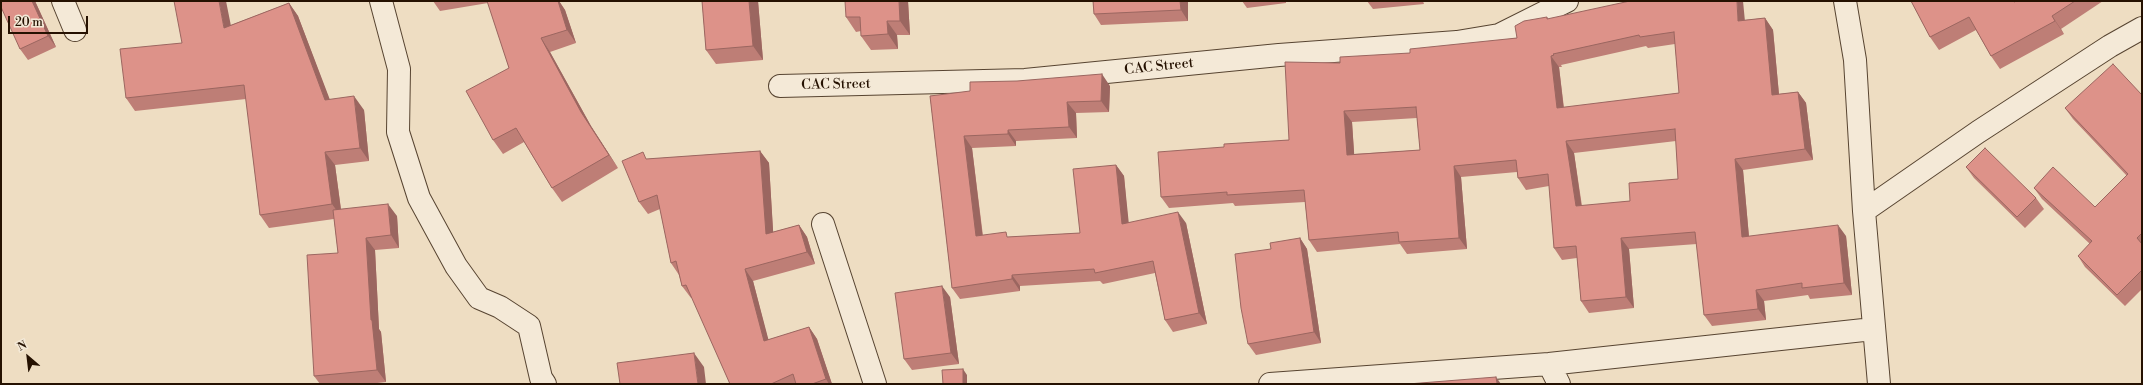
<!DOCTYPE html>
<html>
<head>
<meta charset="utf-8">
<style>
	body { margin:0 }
	#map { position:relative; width:2143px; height:385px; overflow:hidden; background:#eeddc2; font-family:"Libre Bodoni",serif }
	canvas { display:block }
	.frame { position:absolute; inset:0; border:2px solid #251101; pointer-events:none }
	.north { position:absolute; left:8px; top:337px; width:40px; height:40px; -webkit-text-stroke:3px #f4e9d7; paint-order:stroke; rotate:332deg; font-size:11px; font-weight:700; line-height:16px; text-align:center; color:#251101 }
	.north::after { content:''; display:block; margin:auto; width:14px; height:18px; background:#251101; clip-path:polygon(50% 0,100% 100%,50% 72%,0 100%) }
	.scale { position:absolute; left:8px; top:16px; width:80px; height:18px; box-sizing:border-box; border:2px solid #251101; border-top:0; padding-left:5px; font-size:12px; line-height:14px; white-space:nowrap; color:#251101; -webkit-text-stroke:3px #f4e9d7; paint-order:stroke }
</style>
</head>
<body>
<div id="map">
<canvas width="2143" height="385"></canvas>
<div class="frame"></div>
<div class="north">N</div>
<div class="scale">20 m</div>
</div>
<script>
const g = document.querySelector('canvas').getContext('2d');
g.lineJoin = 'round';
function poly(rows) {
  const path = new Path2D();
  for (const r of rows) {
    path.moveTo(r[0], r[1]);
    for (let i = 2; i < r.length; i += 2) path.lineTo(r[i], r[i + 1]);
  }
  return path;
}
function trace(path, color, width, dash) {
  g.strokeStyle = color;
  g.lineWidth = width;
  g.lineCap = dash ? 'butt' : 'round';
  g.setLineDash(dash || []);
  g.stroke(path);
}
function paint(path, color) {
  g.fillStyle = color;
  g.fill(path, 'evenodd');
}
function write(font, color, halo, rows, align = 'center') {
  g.font = font + ' "Libre Bodoni",serif';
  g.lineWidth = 4;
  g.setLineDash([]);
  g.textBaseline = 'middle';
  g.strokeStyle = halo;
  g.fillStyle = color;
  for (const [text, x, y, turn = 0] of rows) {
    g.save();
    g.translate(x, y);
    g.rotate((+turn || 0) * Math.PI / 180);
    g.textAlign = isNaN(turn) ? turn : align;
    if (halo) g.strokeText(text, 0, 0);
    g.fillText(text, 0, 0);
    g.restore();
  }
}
const minor = poly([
	[63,1,75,30],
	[381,1,399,69,398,132,419,198,456,266,479,298,500,307,529,326,541,378,545,384],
	[1845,1,1855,60,1864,211,1879,384],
	[780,86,1025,80,1279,55,1457,42,1499,35,1567,1],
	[1864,211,1978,132,2110,46,2142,28],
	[823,224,875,384],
	[1549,364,1559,384],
	[1270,384,1549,364,1873,329]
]);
trace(minor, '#574431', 24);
trace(minor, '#f4e9d7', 22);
paint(poly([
	[1,1,35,1,56,47,28,60,20,49],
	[433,1,559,1,565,10,576,43,550,52,591,126,618,168,562,202,552,188,524,142,503,154,493,140,509,68,488,3,440,11],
	[702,1,758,1,763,60,716,64,706,50],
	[908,1,910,35,897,35,898,49,871,50,861,36,861,31,856,32,846,17],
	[1093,1,1188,1,1188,21,1101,25,1094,14],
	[1242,1,1286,1,1286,3,1247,8],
	[1367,1,1425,1,1423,1,1424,4,1373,9],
	[1911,1,2016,2,2017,1,2103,1,2061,29,2064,34,2000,69,1991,56,1976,30,1939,50,1930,37],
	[289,3,298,16,329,99,364,110,369,161,335,165,341,209,397,216,399,248,375,250,379,329,381,332,386,382,369,384,320,384,314,376,338,253,334,219,269,228,260,215,246,99,135,111,126,98,231,25],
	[1547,17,1548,19,1745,20,1765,18,1773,30,1779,94,1798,92,1806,103,1813,160,1743,170,1749,236,1846,236,1852,295,1810,299,1808,295,1764,301,1766,320,1712,326,1704,315,1697,244,1629,249,1634,308,1589,313,1581,301,1577,258,1562,260,1554,248,1549,186,1526,190,1518,178,1517,172,1461,177,1467,249,1407,254,1400,244,1317,252,1309,240,1305,202,1235,206,1233,203,1169,208,1161,197,1224,147,1289,140,1340,63,1410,53,1517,38],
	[1675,44,1679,93,1564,108,1559,67,1562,67,1561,65,1646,46,1648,48],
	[1417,118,1420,150,1354,154,1352,122],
	[1676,141,1678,179,1630,201,1582,206,1574,153],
	[1110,86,1109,112,1076,113,1077,138,1016,141,1016,146,972,148,983,236,1009,237,1080,233,1116,165,1124,176,1128,222,1186,223,1207,324,1173,332,1165,320,1155,273,1103,284,1100,281,1020,286,1020,291,960,299,952,288,930,96],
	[2142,95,2142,289,2125,306,2085,267,2078,256,2090,244,2042,199,2034,188,2095,207,2127,176,2073,119,2065,108],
	[760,151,769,163,773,232,799,225,807,237,815,264,753,281,768,340,809,327,817,339,832,384,730,384,692,297,691,298,682,286,679,275,671,263,660,209,648,214,639,202,648,159],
	[1966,167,2036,198,2044,209,2025,228,1974,178],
	[1300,238,1307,249,1321,343,1256,355,1248,344,1271,249],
	[950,297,959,364,912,370,904,359]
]), '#be7e76');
paint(poly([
	[32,1,35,1,56,47,48,36],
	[219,1,226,1,234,41,224,28],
	[558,1,559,1,565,10,576,43,567,30],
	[749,1,758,1,763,60,753,46],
	[899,1,908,1,910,35,900,21],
	[1180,1,1188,1,1188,21,1181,10],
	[1737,1,1743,1,1746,32,1738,21],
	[289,3,298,16,335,113,325,100],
	[2052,16,2061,29,2064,34,2055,21],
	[1765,18,1773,30,1780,106,1772,95],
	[887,21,897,35,898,49,888,34],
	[541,38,550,52,591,126,618,168,609,155,581,112],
	[1551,56,1559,67,1565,120,1557,108],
	[1102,74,1110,86,1109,112,1101,101],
	[1798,92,1806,103,1813,160,1805,149],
	[354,96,364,110,369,161,360,148],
	[1067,102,1076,113,1077,138,1069,127],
	[1344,111,1352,122,1355,166,1347,155],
	[1008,130,1016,141,1016,146,1008,134],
	[964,136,972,148,984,248,976,236],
	[1566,141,1574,153,1583,217,1576,206],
	[760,151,769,163,774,246,766,234],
	[325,152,335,165,342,218,332,204],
	[1735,159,1743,170,1750,249,1742,237],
	[1116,165,1124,176,1130,235,1122,224],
	[1454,166,1461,177,1467,249,1459,238],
	[388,204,397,216,399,248,391,235],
	[1178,212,1186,223,1207,324,1199,313],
	[799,225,807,237,815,264,807,252],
	[1838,225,1846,236,1852,295,1844,283],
	[366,238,375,250,379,329,381,332,386,382,377,370,371,320],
	[1300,238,1307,249,1321,343,1314,332],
	[1621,238,1629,249,1634,308,1626,297],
	[745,269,753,281,772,353,764,341],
	[1012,275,1020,286,1020,291,1012,279],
	[942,286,950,297,959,364,951,353],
	[1756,290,1764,301,1766,320,1758,309],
	[809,327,817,339,832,384,829,384,826,379],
	[694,353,704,367,706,384,698,384],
	[963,369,967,375,967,384,963,384],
	[1496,377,1501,384,1497,384]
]), '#9b6660');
const building = poly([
	[1,1,32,1,48,36,20,49,1,7,1,1],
	[174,1,219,1,224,28,289,3,325,100,354,96,360,148,325,152,332,204,260,215,244,85,126,98,120,49,182,43,174,1],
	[487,1,558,1,567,30,541,38,581,112,609,155,552,188,516,128,493,140,466,91,509,68,487,1],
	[702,1,749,1,753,46,706,50,702,1],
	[845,1,899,1,900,21,887,21,888,34,861,36,860,17,846,17,845,1],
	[1093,1,1180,1,1181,10,1094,14,1093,1],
	[1630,1,1737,1,1738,21,1765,18,1772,95,1798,92,1805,149,1735,159,1742,237,1838,225,1844,283,1802,288,1802,283,1756,290,1758,309,1704,315,1695,232,1621,238,1626,297,1581,301,1576,246,1554,248,1548,174,1518,178,1516,160,1454,166,1459,238,1399,242,1398,232,1309,240,1304,190,1227,195,1227,192,1161,197,1158,152,1224,147,1224,144,1289,140,1285,62,1340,63,1340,57,1410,53,1410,49,1517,38,1515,26,1524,21,1547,17,1547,19,1630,1],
	[1674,32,1679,93,1557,108,1551,56,1554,55,1553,54,1639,35,1640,37,1674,32],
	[1416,107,1420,150,1347,155,1344,111,1416,107],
	[1675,129,1678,179,1629,183,1630,201,1576,206,1566,141,1675,129],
	[1911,1,2014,1,2014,2,2017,1,2075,1,2052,16,2055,21,1991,56,1969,17,1930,37,1911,1],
	[2113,64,2142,95,2142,233,2137,238,2142,244,2142,270,2117,295,2078,256,2092,241,2034,188,2053,167,2095,207,2128,174,2065,108,2113,64],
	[1102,74,1101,101,1067,102,1069,127,1008,130,1008,134,964,136,976,236,1006,232,1007,237,1080,233,1073,169,1116,165,1122,224,1178,212,1199,313,1165,320,1153,261,1095,273,1094,269,1012,275,1012,279,952,288,930,96,970,91,970,82,1017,81,1102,74],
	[1985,148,2036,198,2017,217,1966,167,1985,148],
	[760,151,766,234,799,225,807,252,745,269,764,341,809,327,826,379,812,384,796,384,793,374,771,384,730,384,686,285,682,286,676,261,671,263,657,195,639,202,622,161,643,152,646,159,760,151],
	[388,204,391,235,366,238,371,320,372,320,377,370,314,376,307,255,338,253,333,210,388,204],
	[1300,238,1314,332,1248,344,1241,308,1235,254,1271,249,1270,243,1300,238],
	[942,286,951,353,904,359,895,293,942,286],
	[694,353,698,384,620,384,617,363,694,353],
	[963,369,963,384,943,384,942,370,963,369],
	[1496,377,1497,384,1408,384,1496,377]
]);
paint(building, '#dd9289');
trace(building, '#9b6660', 1);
write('14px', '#251101', '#f4e9d7', [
	["CAC Street",1159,67,-6],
	["CAC Street",836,85,-1]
]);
</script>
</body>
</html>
